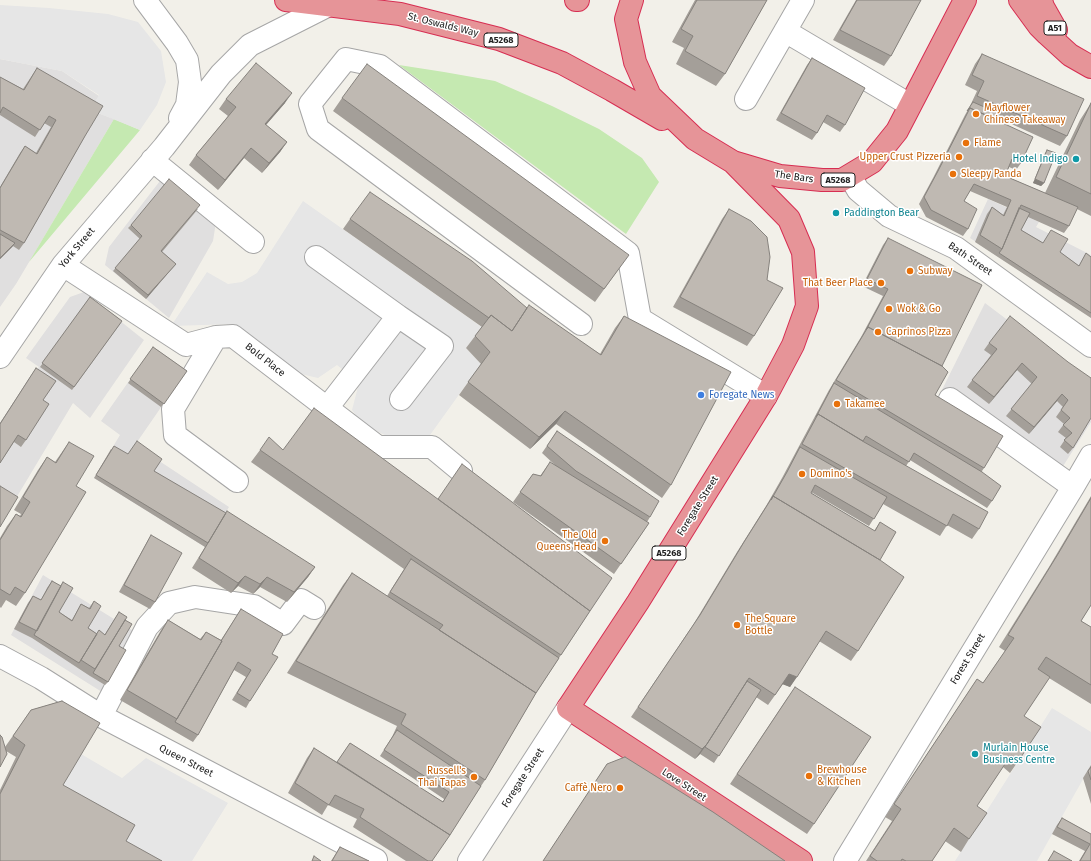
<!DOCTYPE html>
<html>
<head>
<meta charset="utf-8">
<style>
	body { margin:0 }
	canvas { display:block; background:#f2f0e9 }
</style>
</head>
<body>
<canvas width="1091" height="861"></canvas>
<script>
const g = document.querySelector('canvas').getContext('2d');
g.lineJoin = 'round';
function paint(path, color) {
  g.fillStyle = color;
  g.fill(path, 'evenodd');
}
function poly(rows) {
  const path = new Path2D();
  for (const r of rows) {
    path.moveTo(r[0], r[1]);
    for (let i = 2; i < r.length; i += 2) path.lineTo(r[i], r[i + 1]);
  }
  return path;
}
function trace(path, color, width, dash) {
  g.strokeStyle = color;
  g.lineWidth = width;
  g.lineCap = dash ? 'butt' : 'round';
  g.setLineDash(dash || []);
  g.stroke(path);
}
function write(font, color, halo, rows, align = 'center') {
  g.font = font + ' "Fira Sans",sans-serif';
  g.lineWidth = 3;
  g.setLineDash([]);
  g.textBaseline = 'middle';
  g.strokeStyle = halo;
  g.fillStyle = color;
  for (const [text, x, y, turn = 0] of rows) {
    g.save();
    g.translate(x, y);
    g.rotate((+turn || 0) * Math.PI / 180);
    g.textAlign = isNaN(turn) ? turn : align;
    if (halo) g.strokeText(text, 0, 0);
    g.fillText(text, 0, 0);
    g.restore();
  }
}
paint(poly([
	[0,59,62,71,99,96,91,109,98,113,114,119,16,284,0,307],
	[163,177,216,222,213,241,169,318,105,265,109,247],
	[988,199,1039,222,1036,227,1091,255,1091,317,970,238],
	[84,292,144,340,90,418,73,403,0,525,0,423,31,375,39,367,26,358,70,297],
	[985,303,1091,383,1091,422,1053,482,938,398],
	[150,351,184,374,135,445,229,507,205,547,94,478,120,435,101,421],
	[43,575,135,632,102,692,11,635]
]), '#e0dfdf');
paint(poly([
	[399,65,444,72,495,81,552,106,599,129,642,158,659,182,626,234],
	[114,119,140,130,29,262]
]), '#c5e9b1');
paint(poly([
	[0,5,49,8,108,14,138,22,161,51,166,82,157,105,140,130,98,113,91,109,99,95,62,71,0,59],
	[303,201,483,328,466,348,481,364,430,435,385,435,363,425,352,410,359,383,337,365,318,378,301,374,235,324,171,326,207,272,228,284,242,282,257,273],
	[1052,708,1091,732,1091,765,1037,861,955,861],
	[81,754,122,778,146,758,228,803,192,861,131,861,55,798]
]), '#e6e6e6');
const minor = poly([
	[145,0,177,43,187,60,190,82,187,105,180,118],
	[785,31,910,105],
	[746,99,803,0],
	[152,160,253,242],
	[850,176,858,190,889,216,956,248,1091,346],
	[316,257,398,316,327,408],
	[63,265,186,345,216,337,233,336,378,447,432,447,461,471],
	[398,316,442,346,401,399],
	[581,324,318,129,310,104,346,59,380,66,628,253,640,319,766,396],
	[216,337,173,409,175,435,237,481],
	[0,357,63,265,164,147,221,74,250,45,329,5],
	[950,399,1073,487],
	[0,656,41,678,101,716,376,860],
	[101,716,147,627,169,603,195,597,254,606,283,624,301,600,314,608],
	[469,861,568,708],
	[845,861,1073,487,1091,456]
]);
const highway = poly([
	[286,0,400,14,499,39,562,63,612,90,662,119],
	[576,0,578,0],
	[632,0,626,19,635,62,650,96,695,139,733,162,780,176,822,180,842,180,872,162,897,131,965,0],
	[1020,0,1039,26,1047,34,1070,55,1091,67],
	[1041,0,1043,7,1056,30],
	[733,162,789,219,803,252,807,306,793,345,766,396,638,602,568,708,801,861]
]);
trace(minor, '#a6a6a6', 24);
trace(highway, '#d72e52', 24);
trace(minor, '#fff', 22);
trace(highway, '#e69498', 22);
paint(poly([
	[695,0,767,0,725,74,716,86,676,64,684,48,672,42],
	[856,0,921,0,891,56,884,66,833,40],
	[982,54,1067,136,1060,146,996,117,995,119,1021,163,1016,170,1009,167,1005,176,1045,193,1080,120,1091,103,1091,216,1077,209,1069,226,1064,233,1028,217,1021,230,1043,243,1060,252,1079,266,1086,253,1091,257,1091,318,975,242,987,214,992,207,1003,215,1007,207,970,191,964,201,968,229,963,236,926,217,919,204,933,178,965,115,970,106,977,91,965,85,975,64],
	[812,58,845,125,840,132,823,122,817,133,812,140,776,120,807,65],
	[37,68,85,136,24,243,19,250,13,246,0,259,0,187,20,153,25,146,36,153,51,127,44,123,35,137,27,132,0,115,0,77,23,89],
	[342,98,620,267,595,302,333,111],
	[226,99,285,103,266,125,287,142,280,152,262,173,244,158,218,190,189,165,196,155,228,116,219,109],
	[1047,150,1044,183,1041,186,1033,183,1045,153],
	[198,209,162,252,176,264,146,299,113,271,140,239,128,228,131,225],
	[729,209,754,336,747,346,673,307,722,219],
	[350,219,527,308,600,354,615,328,624,316,671,485,662,498,556,424,530,449,459,395,481,364,466,348,482,327,343,229],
	[888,238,942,366,935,395,984,468,982,471,992,501,987,508,910,460,906,466,979,529,972,539,947,525,940,536,883,504,869,526,811,492,811,493,874,531,880,522,880,560,858,651,851,661,819,641,790,687,783,684,768,705,756,697,714,763,700,754,695,759,631,717,693,625,737,552,766,506,782,478,829,390,861,337,883,296,862,286,883,245],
	[90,297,122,321,72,390,40,367],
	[989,343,1068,362,1073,448,1068,454,1060,447,1066,438,1058,432,1064,424,1056,417,1063,407,1057,401,1029,434,1006,416,1032,384,1017,370,989,404,967,387,991,355,984,350],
	[153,347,187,371,161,407,128,383],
	[36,368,43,400,26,440,21,447,14,442,0,463,0,423],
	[557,431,650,517,647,522,649,523,614,574,513,502,533,474,540,476,550,462,556,466,542,453],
	[69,442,76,486,25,593,16,606,6,600,1,608,0,607,0,538,7,526,16,514,20,516,21,514,14,510,38,470,47,457,55,462],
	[111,449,154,471,315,567,308,577,287,602,260,587,253,594,238,586,231,593,192,568,205,547,94,478],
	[260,450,283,450,590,611,536,693,485,780,432,861,406,861,353,827,357,819,328,805,322,815,288,793,307,758,314,748,337,762,350,743,443,802,444,799,380,756,392,737,397,726,287,673,343,585,352,573,387,596,404,569,251,462],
	[1091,496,1091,605,1081,621,1091,627,1091,704,1049,678,1024,716,1019,760,1010,773,1003,767,977,806,969,839,961,852,945,841,932,861,866,861,892,821,885,817,977,679,983,683,1005,651,999,647,1049,567],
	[151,535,155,602,150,609,119,592,147,542],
	[52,581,60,586,63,582,59,612,72,620,81,604,89,608,94,601,88,628,97,634,105,634,119,612,125,620,119,646,108,682,105,685,90,676,32,638,14,629,28,603,33,596,41,600,47,588],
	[241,609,272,654,250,701,246,708,232,700,246,677,234,670,198,735,193,742,120,700,161,630,168,620,200,639,206,632,221,640],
	[788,697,814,824,807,834,730,784],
	[62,701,0,861,0,790,16,757,6,751,5,747,31,710],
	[607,764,785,861,543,861],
	[1091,765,1091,804,1083,778],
	[1062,818,1091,834,1091,861,1079,861,1085,851,1052,834,1057,825],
	[340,847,369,861,331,861]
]), '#a49f99');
paint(poly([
	[292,93,285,103,258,134,265,124],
	[287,142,280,152,262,173,269,163],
	[251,148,244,158,218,190,225,180],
	[1035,179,1044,183,1041,186,1033,183],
	[15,243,13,246,0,259,0,258],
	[176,264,173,267,146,299,148,295],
	[1022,363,1017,370,989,404,994,397],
	[1062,394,1057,401,1029,434,1034,427],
	[565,411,556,424,530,449,539,437],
	[315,567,308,577,287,602,294,592],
	[245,576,238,586,231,593,238,583],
	[267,577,260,587,253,594,260,584],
	[789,674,797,677,790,687,782,684],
	[707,744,700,754,695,759,702,749]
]), '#86827d');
const building = poly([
	[697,0,767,0,725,74,685,51,693,36,681,29,697,0],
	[857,0,921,0,891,56,840,30,857,0],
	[982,54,1084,99,1067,136,977,96,984,81,972,75,982,54],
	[812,58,865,88,845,125,827,115,817,133,781,113,812,58],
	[256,63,292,93,265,124,287,142,269,163,251,148,225,180,196,155,236,107,226,99,256,63],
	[367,64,629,255,604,289,342,98,367,64],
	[37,68,103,106,85,136,24,243,0,230,0,188,25,146,37,154,56,120,49,116,40,130,32,125,3,107,0,113,0,77,24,90,37,68],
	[973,102,998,113,995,119,970,108,967,111,973,102],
	[1091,103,1091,194,1056,177,1091,103],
	[970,108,1033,137,1021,163,1012,159,1005,176,1078,207,1069,226,1021,205,1002,249,980,235,992,207,1004,216,1011,200,974,184,964,201,977,209,968,229,931,210,924,197,938,171,970,108],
	[1047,150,1056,153,1044,183,1035,179,1047,150],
	[169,179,200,205,161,251,176,264,148,295,115,268,142,236,131,225,169,179],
	[370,192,472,261,527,308,512,331,491,315,489,318,350,219,370,192],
	[1019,208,1030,213,1021,230,1043,243,1051,230,1068,239,1060,252,1079,266,1086,253,1091,257,1091,313,999,253,1002,249,1019,208],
	[729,209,751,221,767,237,770,257,767,280,783,288,754,336,680,297,729,209],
	[0,234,15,243,0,258,0,234],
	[888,238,982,285,942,366,868,327,866,330,888,289,867,279,888,238],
	[90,297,122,321,74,387,42,363,90,297],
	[529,305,601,355,624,316,731,372,671,485,565,411,539,437,468,382,490,352,475,336,491,315,512,331,529,305],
	[1010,316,1068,362,1091,378,1091,418,1073,448,1064,440,1072,433,1063,425,1070,418,1061,410,1068,400,1062,394,1034,427,1011,409,1037,377,1022,363,994,397,972,380,997,349,989,343,1010,316],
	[868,327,942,366,948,372,935,395,1003,436,984,468,836,380,868,327],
	[153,347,187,371,164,404,130,379,153,347],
	[36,368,56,381,43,400,49,404,26,440,18,435,0,463,0,424,36,368],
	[834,383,982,472,1001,486,992,501,914,453,909,462,866,436,863,441,818,414,816,417,834,383],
	[314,408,590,611,561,655,413,556,260,450,269,437,283,450,314,408],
	[818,414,864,442,988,512,979,529,953,514,947,526,802,444,818,414],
	[557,431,659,501,650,517,576,471,547,446,557,431],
	[137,441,162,459,154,471,226,513,208,543,96,475,114,446,128,454,137,441],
	[69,442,94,456,76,486,86,492,25,593,15,587,10,595,0,589,0,540,16,514,21,517,30,502,23,497,47,457,56,463,69,442],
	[800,447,887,497,874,519,815,485,811,493,875,531,880,522,896,532,880,560,773,496,771,500,787,472,800,447],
	[550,462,649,523,621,564,520,492,533,474,541,476,550,462],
	[462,464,612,578,590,611,438,499,462,464],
	[0,486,18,497,0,527,0,486],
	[773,496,880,560,904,577,858,651,826,631,797,677,789,674,775,695,749,678,707,744,702,749,638,707,700,615,744,542,773,496],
	[1091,498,1091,605,1081,621,1091,627,1091,685,1046,657,1038,669,1050,677,1024,716,1041,727,1019,760,1011,755,977,806,987,813,969,839,954,828,932,861,906,861,902,859,901,861,877,861,870,856,901,809,894,804,977,679,983,683,1014,638,1008,635,1058,554,1091,498],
	[227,511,315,567,294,592,267,577,260,584,245,576,238,583,199,558,227,511],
	[151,535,182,553,155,602,124,585,151,535],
	[411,559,559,658,536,693,439,630,443,625,390,592,411,559],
	[352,573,536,693,485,780,401,724,406,714,296,661,352,573],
	[52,581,61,586,37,631,19,622,33,596,41,600,52,581],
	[63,582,73,588,59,612,72,621,81,604,90,609,94,601,101,606,88,628,97,634,79,663,34,635,63,582],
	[241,609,283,634,272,654,278,657,250,701,237,693,251,670,238,662,198,735,175,722,222,641,221,641,241,609],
	[119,612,127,617,95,669,81,660,99,630,105,635,119,612],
	[125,620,132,624,119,646,126,650,108,682,93,673,125,620],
	[168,620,201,640,206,632,222,641,177,719,127,690,168,620],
	[747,681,761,690,719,756,705,747,747,681],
	[795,687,871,737,814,824,737,774,795,687],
	[62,701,100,723,63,785,135,825,126,841,162,861,0,861,0,794,25,745,13,736,31,710,62,701],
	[397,730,481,786,450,835,337,762,350,743,443,802,449,792,384,750,397,730],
	[0,735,2,737,7,754,0,767,0,735],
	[314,748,450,835,432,861,428,861,360,817,364,809,335,795,329,805,295,783,314,748],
	[625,757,713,812,785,861,543,861,607,764,625,757],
	[1091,767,1091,780,1088,771,1091,767],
	[1062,818,1091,834,1091,861,1080,861,1090,844,1057,827,1062,818],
	[340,847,369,861,332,861,340,847],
	[1054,851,1072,861,1048,861,1054,851],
	[314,856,321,861,312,861,314,856]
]);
paint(building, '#bfb9b2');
trace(building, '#86827d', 1);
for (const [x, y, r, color] of [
	[976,114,4,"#e8710a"],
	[966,143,4,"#e8710a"],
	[959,157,4,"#e8710a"],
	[1076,159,4,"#0f9aa8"],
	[953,174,4,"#e8710a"],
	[836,213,4,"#0f9aa8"],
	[910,271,4,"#e8710a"],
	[881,283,4,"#e8710a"],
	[889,309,4,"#e8710a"],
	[878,332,4,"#e8710a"],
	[701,395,4,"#3f7fe0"],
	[837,404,4,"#e8710a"],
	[802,474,4,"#e8710a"],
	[605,541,4,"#e8710a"],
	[737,625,4,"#e8710a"],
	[975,754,4,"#0f9aa8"],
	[809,776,4,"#e8710a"],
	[474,777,4,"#e8710a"],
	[620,788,4,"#e8710a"]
]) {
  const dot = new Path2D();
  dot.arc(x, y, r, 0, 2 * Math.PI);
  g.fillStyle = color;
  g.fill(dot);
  trace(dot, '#fff', 1.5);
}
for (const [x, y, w] of [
	[1055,28,22],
	[501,40,34],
	[838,180,34],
	[669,553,34]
]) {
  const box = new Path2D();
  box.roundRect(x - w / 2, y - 7, w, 14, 3);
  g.fillStyle = '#fff';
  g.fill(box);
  trace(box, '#222', 1);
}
write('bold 9px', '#222', null, [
	["A51",1055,28],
	["A5268",501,40],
	["A5268",838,180],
	["A5268",669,553]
]);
write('10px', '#222', '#fff', [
	["St. Oswalds Way",443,25,14],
	["The Bars",794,177,8],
	["York Street",77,248,-50],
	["Bath Street",970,259,34],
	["Bold Place",265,360,38],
	["Foregate Street",698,506,-58],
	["Forest Street",968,659,-59],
	["Queen Street",186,761,27],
	["Foregate Street",523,778,-57],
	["Love Street",684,785,33]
]);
write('10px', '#c56008', '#fff', [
	["Mayflower",984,108],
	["Chinese Takeaway",984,120],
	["Flame",974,143],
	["Upper Crust Pizzeria",951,157,"right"],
	["Sleepy Panda",961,174],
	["Subway",918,271],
	["That Beer Place",873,283,"right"],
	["Wok & Go",897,309],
	["Caprinos Pizza",886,332],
	["Takamee",845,404],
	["Domino's",810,474],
	["The Old",597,535,"right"],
	["Queens Head",597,547,"right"],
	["The Square",745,619],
	["Bottle",745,631],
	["Brewhouse",817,770],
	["& Kitchen",817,782],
	["Russell's",466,771,"right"],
	["Thai Tapas",466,783,"right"],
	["Caffè Nero",612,788,"right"]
], 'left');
write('10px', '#0d838f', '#fff', [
	["Hotel Indigo",1068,159,"right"],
	["Paddington Bear",844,213],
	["Murlain House",983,748],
	["Business Centre",983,760]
], 'left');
write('10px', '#366cbe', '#fff', [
	["Foregate News",709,395]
], 'left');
</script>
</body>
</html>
